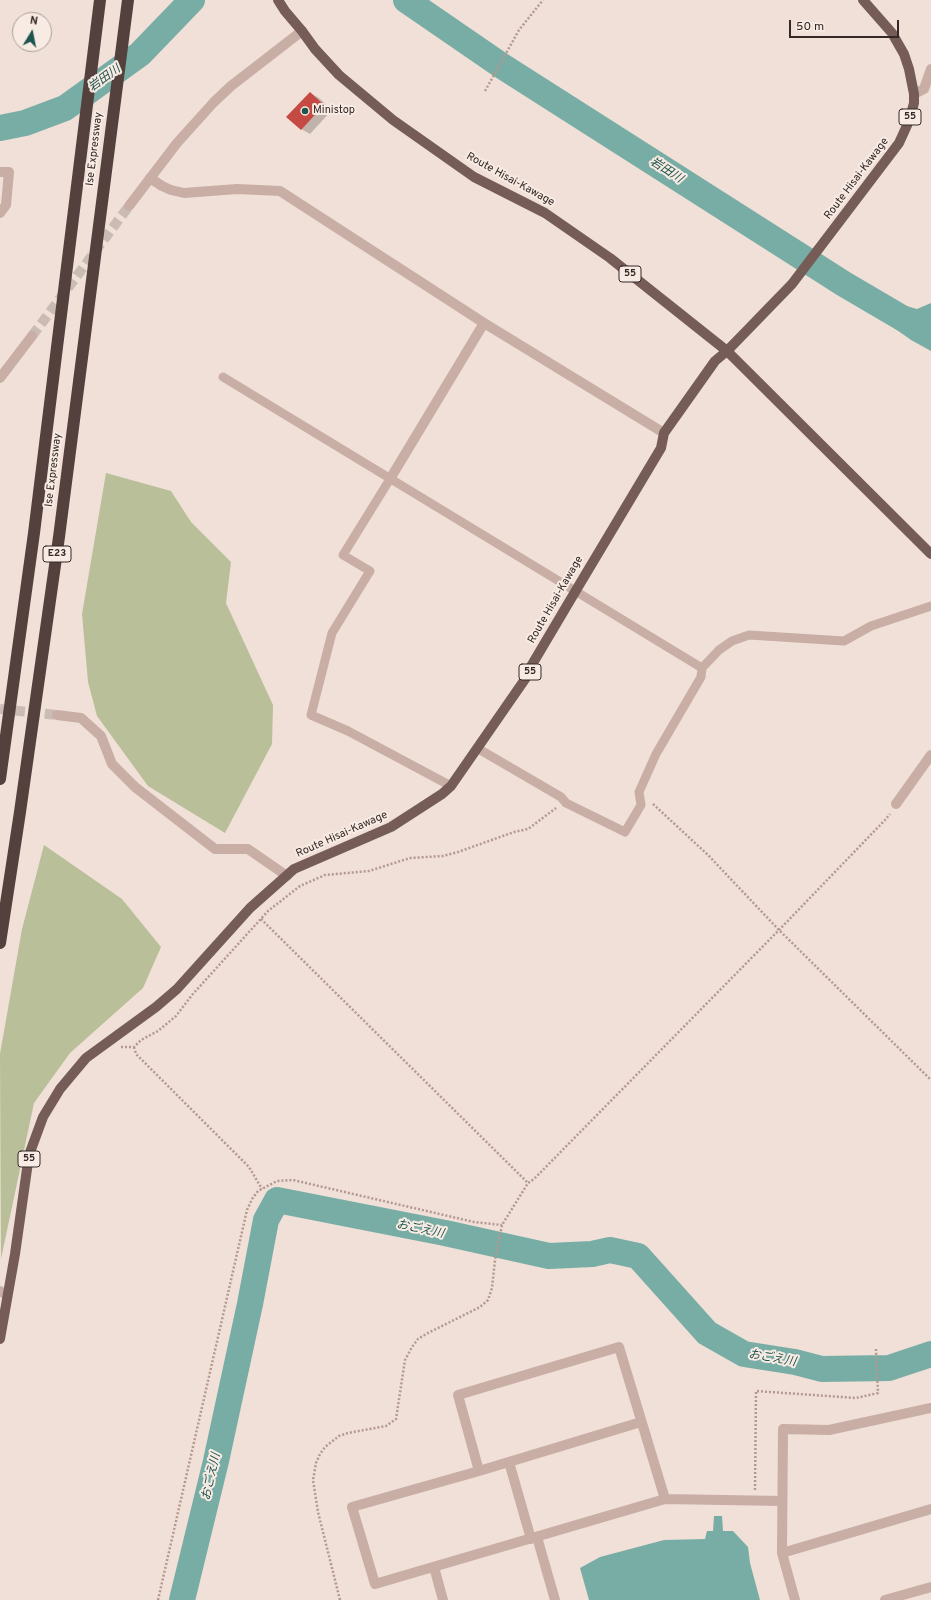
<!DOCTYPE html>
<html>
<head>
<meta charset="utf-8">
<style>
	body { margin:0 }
	#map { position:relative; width:931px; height:1600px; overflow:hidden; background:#f0e0d8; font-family:Overpass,sans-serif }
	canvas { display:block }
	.north { position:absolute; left:12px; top:12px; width:40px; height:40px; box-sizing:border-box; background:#f8ebe4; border:1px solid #aa9d98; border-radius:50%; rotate:10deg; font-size:11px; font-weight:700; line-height:16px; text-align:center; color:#342826 }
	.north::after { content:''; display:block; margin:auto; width:14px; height:18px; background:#1d544d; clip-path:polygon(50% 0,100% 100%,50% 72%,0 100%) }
	.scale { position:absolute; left:789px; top:20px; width:110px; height:18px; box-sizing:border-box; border:2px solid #342826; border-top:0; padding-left:5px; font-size:12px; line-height:14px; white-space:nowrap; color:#342826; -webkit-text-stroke:3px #f8ebe4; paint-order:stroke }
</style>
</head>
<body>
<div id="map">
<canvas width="931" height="1600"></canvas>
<div class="north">N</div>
<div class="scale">50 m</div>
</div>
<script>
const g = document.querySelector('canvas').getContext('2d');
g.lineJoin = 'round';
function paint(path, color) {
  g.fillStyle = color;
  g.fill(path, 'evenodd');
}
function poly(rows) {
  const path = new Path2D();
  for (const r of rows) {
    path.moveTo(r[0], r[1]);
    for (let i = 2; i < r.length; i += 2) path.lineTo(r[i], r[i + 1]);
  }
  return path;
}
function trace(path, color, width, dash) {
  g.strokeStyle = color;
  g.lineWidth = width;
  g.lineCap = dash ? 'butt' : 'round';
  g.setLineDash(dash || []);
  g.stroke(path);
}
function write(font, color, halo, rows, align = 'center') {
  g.font = font + ' Overpass,"Noto Sans JP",sans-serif';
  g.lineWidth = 4;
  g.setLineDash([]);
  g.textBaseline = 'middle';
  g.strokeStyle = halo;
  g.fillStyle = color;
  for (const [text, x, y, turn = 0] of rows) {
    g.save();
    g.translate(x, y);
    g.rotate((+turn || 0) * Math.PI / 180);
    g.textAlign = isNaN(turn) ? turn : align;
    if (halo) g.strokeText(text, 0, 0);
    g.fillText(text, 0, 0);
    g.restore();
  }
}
paint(poly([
	[106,473,171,491,191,522,231,562,226,603,273,705,272,744,225,833,148,786,97,716,88,682,82,614],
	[44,845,122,899,161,947,143,988,70,1053,34,1103,1,1259,0,1054,22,929]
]), '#b9bf99');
paint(poly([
	[836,286,917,309,931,303,931,351,911,340],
	[714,1516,722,1516,723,1531,733,1531,748,1547,750,1563,760,1600,589,1600,580,1568,600,1557,664,1540,705,1539,707,1531,713,1531]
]), '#78ada5');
paint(poly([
	[310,93,319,98,332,110,310,134,301,129]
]), '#0003');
trace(poly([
	[406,0,502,66,844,284,931,335],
	[0,128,25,123,65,108,140,54,192,0],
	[182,1600,216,1461,250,1304,266,1220,277,1200,445,1233,549,1256,592,1254,610,1250,638,1256,707,1333,744,1354,795,1362,822,1369,889,1368,931,1354]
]), '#78ada5', 26);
paint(poly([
	[310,92,324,105,301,130,286,117]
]), '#c44a43');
trace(poly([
	[0,709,57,715]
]), '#cabbb4', 10, [10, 5]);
trace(poly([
	[32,336,129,206]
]), '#cabbb4', 10, [10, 5]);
trace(poly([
	[485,91,519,30,543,0],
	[653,804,708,855,779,930,931,1080],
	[261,919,528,1183],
	[121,1047,134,1047,141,1040,158,1031,176,1016,192,995,268,911,300,886,325,875,369,871,410,858,443,856,458,852,514,832,528,829,556,808],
	[134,1047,136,1054,249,1167,262,1189],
	[755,1490,756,1391,856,1398,878,1393,876,1349],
	[158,1600,247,1210,252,1199,258,1191,277,1181,293,1180,474,1222,502,1225],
	[340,1600,318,1512,313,1480,316,1463,320,1454,325,1447,339,1436,348,1433,386,1426,396,1419,405,1360,412,1347,418,1339,426,1334,480,1307,488,1300,492,1288,495,1260,502,1225,528,1183,534,1179,779,930,885,820,890,814]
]), '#b4988f', 2.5, [2, 2]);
trace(poly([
	[223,377,702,668],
	[390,479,343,555,370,571,332,633,311,715,348,731,451,786],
	[477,748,561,797,566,803,625,832,641,805,639,792,656,754,701,677,702,668,719,650,732,641,749,635,844,641,871,626,931,606]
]), '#c8aea5', 9);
trace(poly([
	[914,94,924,89,931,69],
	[0,172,9,172,6,205,0,213],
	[150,178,162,186,171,190,184,193,237,189,280,191,484,323,664,433],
	[390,479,484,323],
	[57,715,81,718,101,736,112,764,135,787,215,849,248,849,287,876],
	[896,804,931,755],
	[641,1422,479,1471,352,1507,375,1584,665,1499,782,1501],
	[509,1462,531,1539],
	[479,1471,458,1395,619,1347,665,1499],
	[537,1537,555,1600],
	[782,1553,931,1509],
	[434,1567,443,1600],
	[795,1600,782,1553,783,1429,829,1430,931,1408],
	[885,1600,931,1587]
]), '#c8aea5', 10);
trace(poly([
	[129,206,177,143,214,102,231,86,302,31],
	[0,378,32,336],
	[0,1291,7,1295]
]), '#c8aea5', 10);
trace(poly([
	[278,0,285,11,302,31,315,49,339,75,393,120,474,177,545,213,610,258,727,351,931,554],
	[0,1339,15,1254,29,1155,43,1117,60,1089,86,1058,156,1007,177,989,250,908,294,869,391,827,442,794,451,786,530,672,530,668,575,592,661,448,664,433,715,361,727,351,792,284,899,143,909,121,914,103,914,94,909,69,904,54,892,33,863,0]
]), '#755c57', 10);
trace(poly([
	[0,779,34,533,100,0],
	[0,943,20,812,59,537,128,0]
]), '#54403d', 12);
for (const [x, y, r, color] of [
	[305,111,4,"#1d544d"]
]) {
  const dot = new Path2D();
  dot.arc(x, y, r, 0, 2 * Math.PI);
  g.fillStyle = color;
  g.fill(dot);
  trace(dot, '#f8ebe4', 1.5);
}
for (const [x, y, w] of [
	[910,117,22],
	[630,274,22],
	[57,554,28],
	[530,672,22],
	[29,1159,22]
]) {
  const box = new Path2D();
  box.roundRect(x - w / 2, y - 8, w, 16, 3);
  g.fillStyle = '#f8ebe4';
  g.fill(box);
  trace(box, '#342826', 1);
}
write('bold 10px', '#342826', null, [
	["55",910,117],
	["55",630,274],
	["E23",57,554],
	["55",530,672],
	["55",29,1159]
]);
write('11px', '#342826', '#f8ebe4', [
	["Ministop",313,111]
], 'left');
write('11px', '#342826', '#f8ebe4', [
	["Ise Expressway",95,149,-83],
	["Route Hisai-Kawage",857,179,-53],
	["Route Hisai-Kawage",510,180,29],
	["Ise Expressway",54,470,-83],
	["Route Hisai-Kawage",556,600,-60],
	["Route Hisai-Kawage",342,835,-24]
]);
write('italic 12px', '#1d544d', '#f8ebe4', [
	["岩田川",105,79,-36],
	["岩田川",666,171,33],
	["おごえ川",420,1230,12],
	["おごえ川",772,1359,10],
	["おごえ川",212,1477,-77]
]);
</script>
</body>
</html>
